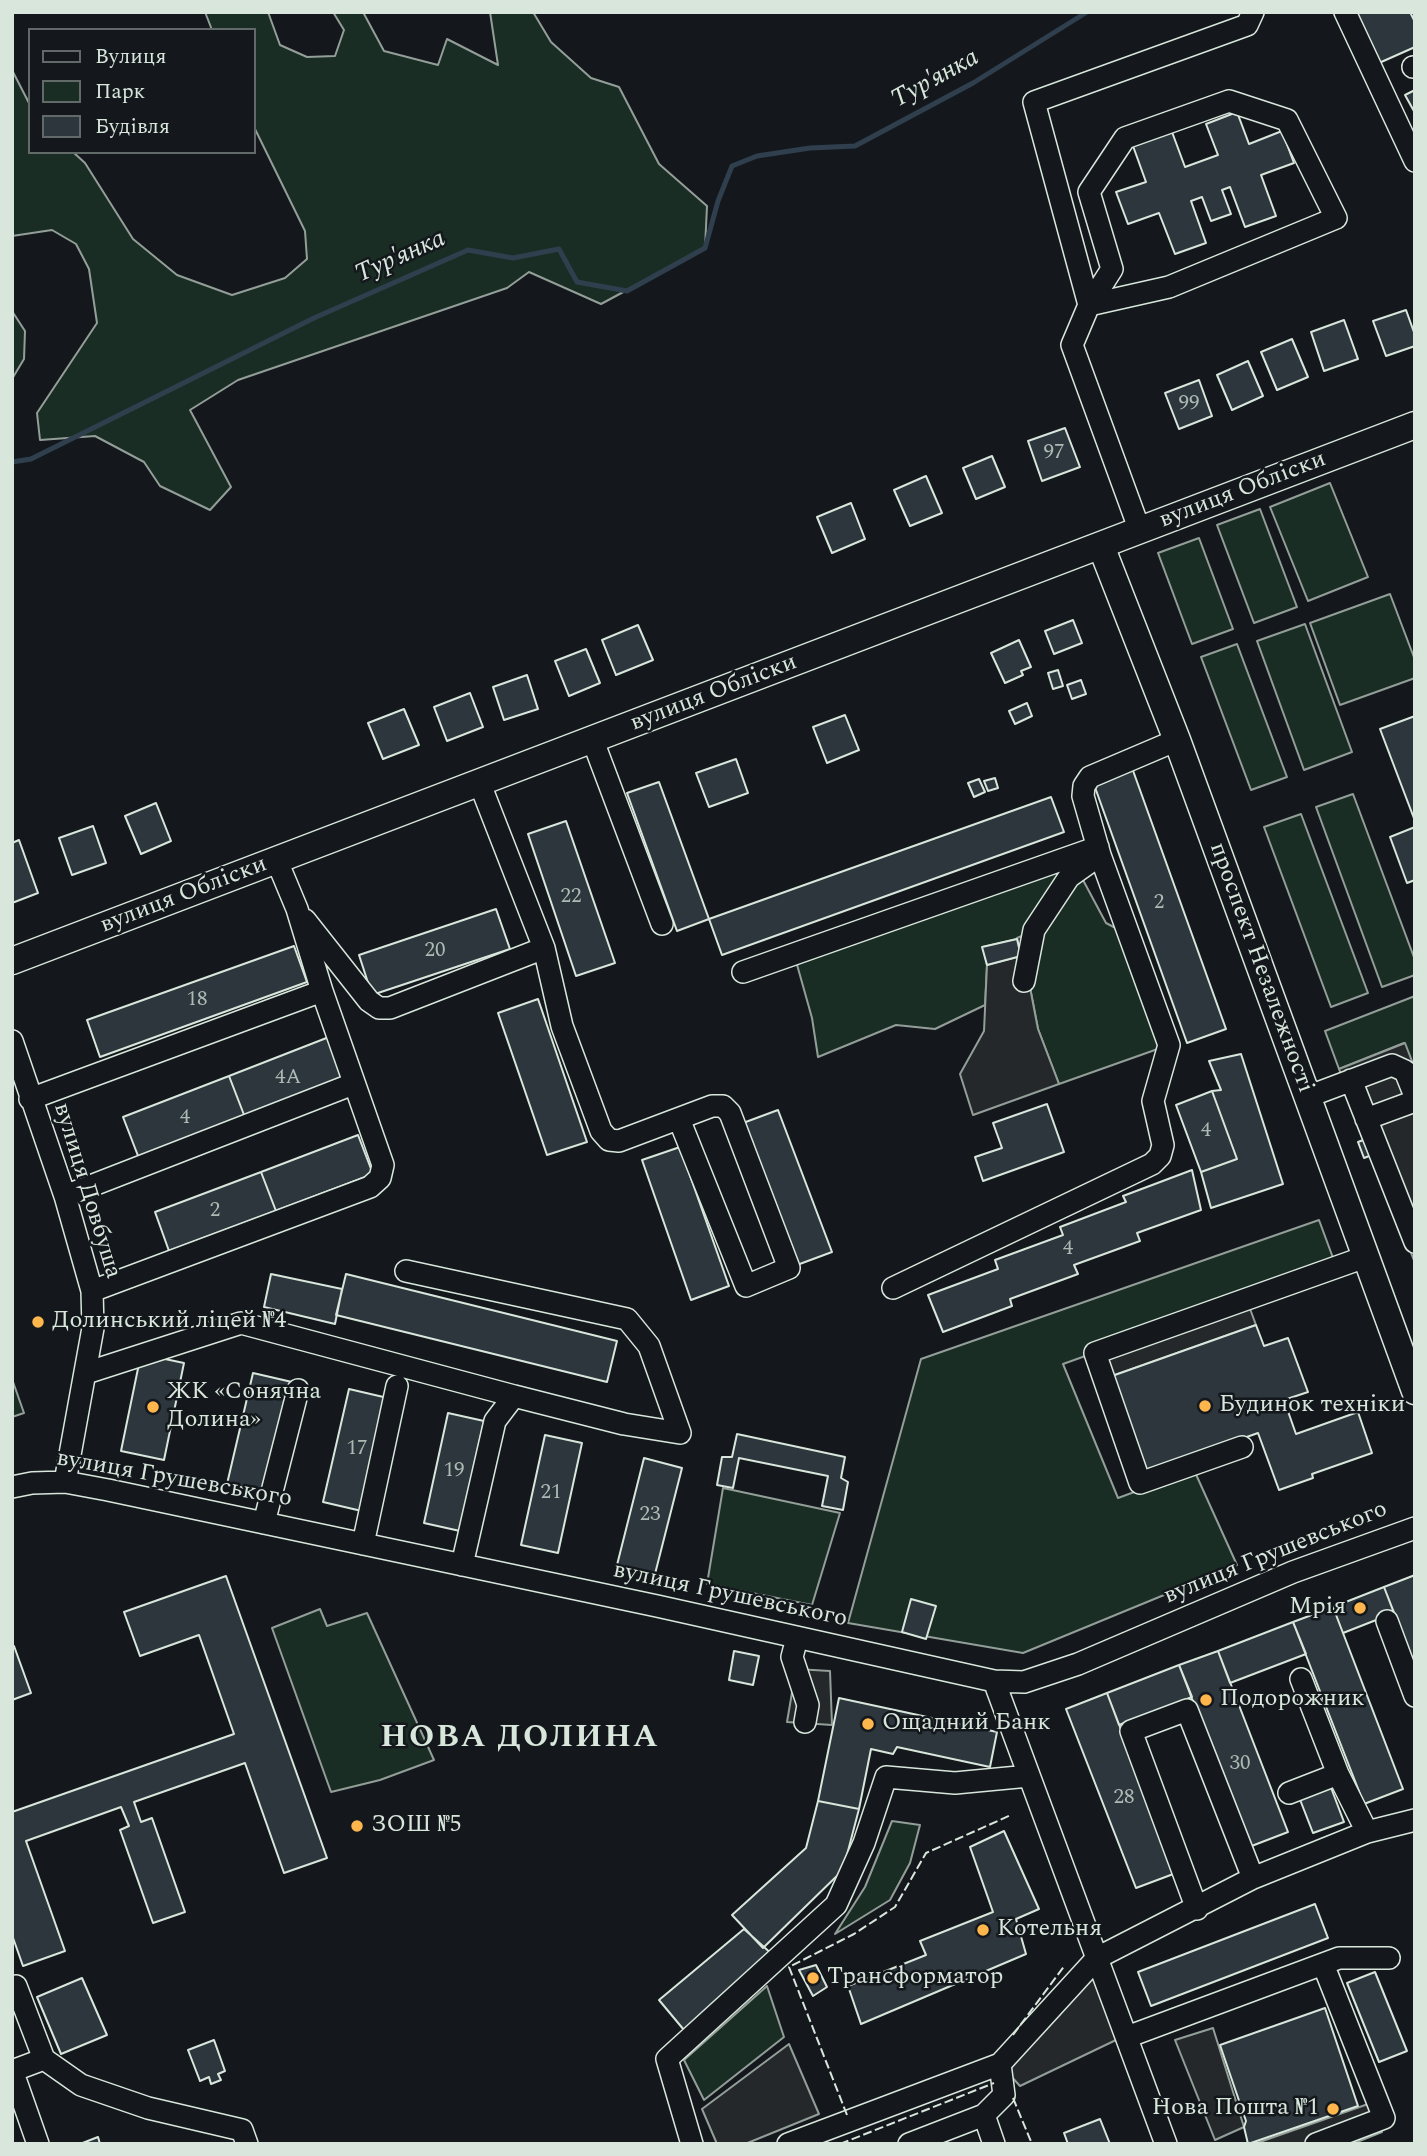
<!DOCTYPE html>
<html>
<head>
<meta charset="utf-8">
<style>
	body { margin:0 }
	#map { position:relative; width:1427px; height:2156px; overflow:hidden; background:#14181c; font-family:Spectral,serif }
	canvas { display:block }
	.frame { position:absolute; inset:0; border:14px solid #d8e6dc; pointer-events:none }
	.legend { position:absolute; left:28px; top:28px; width:228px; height:126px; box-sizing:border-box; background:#14181c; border:2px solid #626a69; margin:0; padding:9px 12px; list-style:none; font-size:21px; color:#d8e6dc }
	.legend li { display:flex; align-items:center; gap:14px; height:35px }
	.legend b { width:35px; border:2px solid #626a69 }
</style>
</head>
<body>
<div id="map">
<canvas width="1427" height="2156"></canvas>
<div class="frame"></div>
<ul class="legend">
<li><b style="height:9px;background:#14181c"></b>Вулиця</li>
<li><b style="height:19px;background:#1a2d24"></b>Парк</li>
<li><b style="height:19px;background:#2c363c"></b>Будівля</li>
</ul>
</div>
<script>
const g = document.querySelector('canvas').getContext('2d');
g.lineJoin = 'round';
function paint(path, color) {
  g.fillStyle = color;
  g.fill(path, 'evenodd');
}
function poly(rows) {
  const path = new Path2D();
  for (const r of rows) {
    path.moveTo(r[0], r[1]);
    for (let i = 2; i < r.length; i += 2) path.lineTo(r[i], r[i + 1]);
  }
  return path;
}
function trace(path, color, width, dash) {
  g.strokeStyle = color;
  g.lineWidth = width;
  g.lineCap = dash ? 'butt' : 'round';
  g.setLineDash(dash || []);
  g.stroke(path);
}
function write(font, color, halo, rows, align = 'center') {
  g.font = font + ' Spectral,serif';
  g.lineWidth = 5;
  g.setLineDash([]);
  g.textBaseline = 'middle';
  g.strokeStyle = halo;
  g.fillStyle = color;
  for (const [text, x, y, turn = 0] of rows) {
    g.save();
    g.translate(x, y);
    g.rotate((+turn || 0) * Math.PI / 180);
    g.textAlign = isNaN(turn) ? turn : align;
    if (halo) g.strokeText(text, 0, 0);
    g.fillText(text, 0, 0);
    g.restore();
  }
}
const green = poly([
	[205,12,268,12,280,45,307,57,335,56,344,30,333,12,363,12,384,51,438,65,447,39,498,65,490,12,533,12,551,42,591,78,619,87,659,164,707,206,705,248,601,304,529,272,507,288,238,380,190,410,231,487,210,510,160,486,144,462,95,436,40,440,37,413,97,323,89,269,76,244,52,230,12,236,12,70,30,105,30,152,73,152,85,163,133,239,177,275,232,295,285,278,307,259,305,231,254,127,254,30,212,30,205,12],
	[12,311,25,331,24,359,12,379,12,311],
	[1330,483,1368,577,1308,601,1270,507,1330,483],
	[1260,509,1297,607,1254,623,1217,525,1260,509],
	[1199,538,1233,629,1192,644,1158,553,1199,538],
	[1390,594,1415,660,1415,678,1340,705,1310,623,1390,594],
	[1305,624,1352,752,1304,770,1257,641,1305,624],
	[1237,644,1287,777,1251,790,1201,657,1237,644],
	[1353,794,1415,960,1415,975,1382,987,1316,807,1353,794],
	[1301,814,1368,993,1331,1007,1264,827,1301,814],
	[1098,847,1083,880,1106,923,1129,935,1169,1045,1059,1084,1038,1029,1027,972,1034,931,1017,939,983,947,987,965,985,1005,935,1029,896,1025,818,1057,812,1018,794,954,1098,847],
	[1415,996,1415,1069,1404,1043,1339,1069,1325,1031,1415,996],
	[1319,1220,1336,1266,1063,1364,1118,1498,1194,1470,1237,1565,1023,1653,848,1623,921,1359,1319,1220],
	[12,1379,24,1413,12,1417,12,1379],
	[723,1488,840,1513,812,1605,707,1584,723,1488],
	[320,1609,327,1626,367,1613,434,1760,380,1780,331,1792,272,1628,320,1609],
	[892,1821,920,1825,910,1863,890,1900,835,1934,865,1887,892,1821],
	[767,1986,784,2037,704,2100,684,2060,767,1986]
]);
paint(green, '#1a2d24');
trace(green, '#939e99', 2);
const parking = poly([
	[1034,931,1027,972,1038,1029,1059,1084,973,1115,960,1074,984,1031,987,965,1021,956,1017,938,1034,931],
	[1405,1043,1415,1069,1415,1263,1339,1069,1405,1043],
	[1246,1298,1256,1325,1112,1376,1103,1349,1246,1298],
	[796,1669,830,1671,832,1725,787,1722,796,1669],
	[1091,1966,1116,2040,1020,2086,1000,2064,1091,1966],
	[1213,2028,1244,2127,1215,2140,1175,2040,1213,2028],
	[789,2044,819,2114,745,2144,717,2144,702,2109,789,2044],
	[1371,2103,1382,2132,1352,2144,1254,2144,1371,2103]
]);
paint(parking, '#24282b');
trace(parking, '#939e99', 2);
trace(poly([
	[12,462,31,459,314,318,468,250,513,258,559,249,577,282,627,291,705,248,718,201,732,166,757,156,810,148,855,146,973,83,1087,12]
]), '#2f3f4d', 5);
const building = poly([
	[1355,12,1410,12,1415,22,1415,47,1379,63,1355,12],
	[1415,90,1415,113,1405,95,1415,90],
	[1237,112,1249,144,1282,131,1294,163,1261,175,1276,216,1245,227,1230,187,1222,190,1231,214,1211,221,1202,197,1191,201,1206,243,1175,254,1159,213,1128,224,1116,192,1146,182,1133,146,1172,132,1185,167,1218,155,1206,124,1237,112],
	[1406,310,1415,335,1415,346,1386,356,1373,321,1406,310],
	[1344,320,1358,359,1324,371,1311,332,1344,320],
	[1292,339,1308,377,1277,390,1261,352,1292,339],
	[1248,361,1263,396,1232,410,1217,375,1248,361],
	[1199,380,1212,416,1179,429,1165,393,1199,380],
	[1065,428,1080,467,1042,481,1028,441,1065,428],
	[992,456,1005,487,976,499,963,468,992,456],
	[926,476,942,513,910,526,894,490,926,476],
	[851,503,865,539,832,553,817,517,851,503],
	[1073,620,1082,643,1054,654,1045,631,1073,620],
	[638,625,653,660,616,675,602,640,638,625],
	[1019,640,1031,667,1021,671,1023,675,1005,683,991,653,1019,640],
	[586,649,600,683,569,696,555,661,586,649],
	[1058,670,1063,686,1053,689,1048,673,1058,670],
	[527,675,538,709,504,720,493,687,527,675],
	[1081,680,1086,694,1072,699,1067,685,1081,680],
	[470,693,483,727,447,741,434,707,470,693],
	[1027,703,1032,716,1015,724,1009,711,1027,703],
	[404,709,419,745,383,759,368,723,404,709],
	[845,715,859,750,827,763,813,727,845,715],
	[1415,716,1415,821,1380,729,1415,716],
	[736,759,748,793,709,807,696,773,736,759],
	[1131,765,1226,1029,1187,1043,1092,779,1131,765],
	[995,778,998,788,988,791,984,781,995,778],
	[979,779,985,792,974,797,968,783,979,779],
	[659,782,709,919,677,931,627,793,659,782],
	[1051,797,1064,832,722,955,709,919,1051,797],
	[156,803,171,841,141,854,125,816,156,803],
	[566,821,615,963,576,976,528,834,566,821],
	[93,826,106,863,72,875,59,838,93,826],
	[1415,827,1415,880,1407,883,1390,837,1415,827],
	[19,840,38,893,12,903,12,843,19,840],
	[496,909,510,949,372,995,359,955,496,909],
	[1017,939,1021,956,987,965,982,947,1017,939],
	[294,946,307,982,100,1057,87,1020,294,946],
	[538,999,587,1142,547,1155,498,1013,538,999],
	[329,1037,347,1081,246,1120,229,1076,329,1037],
	[1241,1054,1283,1184,1211,1208,1201,1172,1237,1159,1212,1091,1221,1090,1209,1061,1241,1054],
	[229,1076,246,1120,140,1161,123,1117,229,1076],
	[1212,1091,1237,1159,1201,1172,1176,1105,1212,1091],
	[1047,1104,1064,1152,983,1181,975,1157,1002,1148,993,1123,1047,1104],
	[778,1110,832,1252,797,1265,743,1123,778,1110],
	[358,1135,373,1174,276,1211,261,1172,358,1135],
	[1366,1139,1372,1155,1364,1158,1358,1142,1366,1139],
	[680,1147,729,1286,691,1300,642,1160,680,1147],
	[1192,1170,1201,1210,1137,1233,1140,1241,1074,1265,1078,1274,1010,1299,1012,1306,943,1332,928,1295,998,1269,995,1260,1063,1235,1060,1227,1126,1202,1123,1196,1192,1170],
	[261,1172,276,1211,169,1251,155,1212,261,1172],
	[271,1274,342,1289,335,1324,264,1307,271,1274],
	[346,1274,617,1341,607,1382,336,1315,346,1274],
	[1256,1325,1264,1346,1288,1338,1308,1392,1284,1400,1296,1434,1358,1412,1372,1453,1312,1474,1313,1478,1279,1490,1258,1433,1147,1472,1112,1376,1256,1325],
	[141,1354,184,1363,164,1460,121,1451,141,1354],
	[253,1373,292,1382,266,1493,227,1484,253,1373],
	[349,1389,392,1399,366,1512,323,1502,349,1389],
	[448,1413,484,1421,460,1531,424,1523,448,1413],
	[737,1434,845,1457,841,1478,848,1482,843,1510,822,1506,828,1476,739,1458,733,1488,717,1485,722,1457,732,1457,737,1434],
	[545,1435,582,1443,558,1553,521,1545,545,1435],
	[644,1458,682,1468,655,1574,617,1565,644,1458],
	[1415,1575,1415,1666,1384,1587,1415,1575],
	[226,1576,327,1858,284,1873,245,1763,134,1802,141,1822,152,1818,185,1912,153,1923,120,1830,129,1826,121,1807,26,1841,65,1951,23,1966,12,1935,12,1812,234,1734,199,1635,140,1656,124,1612,226,1576],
	[1384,1587,1394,1613,1343,1633,1333,1607,1384,1587],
	[911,1599,936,1606,926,1639,902,1632,911,1599],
	[1333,1607,1403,1789,1364,1804,1293,1622,1333,1607],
	[1293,1622,1306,1654,1230,1683,1218,1651,1293,1622],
	[14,1646,31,1693,12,1700,12,1647,14,1646],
	[734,1651,759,1656,753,1685,729,1680,734,1651],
	[1218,1651,1288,1832,1249,1847,1179,1665,1218,1651],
	[1179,1665,1192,1697,1119,1725,1107,1693,1179,1665],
	[1107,1693,1176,1873,1136,1888,1066,1709,1107,1693],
	[839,1698,997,1732,990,1767,897,1747,893,1754,871,1749,859,1809,818,1801,839,1698],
	[1330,1785,1344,1822,1313,1833,1299,1797,1330,1785],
	[818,1801,859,1809,843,1870,763,1948,732,1915,806,1848,818,1801],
	[1004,1831,1039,1909,1016,1919,1026,1954,861,2024,848,1986,926,1955,920,1941,993,1912,970,1847,1004,1831],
	[1315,1904,1328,1938,1151,2006,1138,1972,1315,1904],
	[744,1929,774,1956,684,2030,659,2000,744,1929],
	[816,1965,827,1987,813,1996,799,1970,816,1965],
	[1375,1972,1407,2051,1379,2062,1347,1983,1375,1972],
	[82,1978,107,2035,61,2054,37,1997,82,1978],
	[1325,2008,1358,2106,1248,2144,1244,2127,1246,2121,1220,2045,1325,2008],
	[214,2040,225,2071,218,2074,221,2080,211,2084,209,2077,200,2081,188,2050,214,2040],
	[1100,2119,1110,2144,1068,2144,1064,2133,1100,2119],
	[98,2137,100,2144,80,2144,98,2137]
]);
paint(building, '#2c363c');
trace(building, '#d8e6dc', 2);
const minor = poly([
	[1345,12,1415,161],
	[1413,67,1415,67],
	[1229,101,1287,120,1336,218,1169,287,1089,305,1112,269,1089,192,1125,138,1229,101],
	[1140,531,1072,345,1089,305,1034,102,1247,25,1253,12],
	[593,741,662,924],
	[480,784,544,948,562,1026,601,1131,609,1140,619,1141,712,1106,723,1106,730,1113,789,1268,746,1286,679,1119],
	[305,920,369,1001,379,1008,390,1008,544,948],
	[743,972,1098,847],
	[1024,981,1034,930,1069,877,1100,855],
	[12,1041,65,1196,92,1291,93,1328,65,1482],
	[1351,1080,1415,1242],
	[1307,1097,1392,1065,1405,1071,1415,1096],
	[30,1099,322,991,297,909,277,861],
	[1366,1119,1415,1101],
	[65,1196,353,1084],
	[406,1271,627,1319,649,1346,680,1433,624,1424,514,1396],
	[893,1288,1152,1164,1160,1156,1163,1145,1153,1101,1169,1045,1100,855,1083,796,1084,786,1090,777,1177,740],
	[92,1291,370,1187,380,1178,383,1165,322,991],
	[86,1373,241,1323,514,1396,495,1421,462,1565],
	[1242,1447,1140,1483,1095,1353,1365,1257],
	[12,1487,32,1483,65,1482,108,1490,657,1606,994,1681,1024,1682,1078,1664,1293,1572,1415,1528],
	[264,1523,298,1390],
	[363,1544,397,1386],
	[1387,1621,1415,1696],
	[797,1638,792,1657,808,1705,805,1722],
	[1301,1679,1338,1774,1367,1832],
	[994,1681,1166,2144],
	[1289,1793,1338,1774],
	[1197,1909,1131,1731,1187,1710,1253,1878],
	[1127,2037,1339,1958,1389,1958],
	[44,2059,81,2085,148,2108,242,2130,247,2144],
	[12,2070,38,2144],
	[12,2071,44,2059,16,1986],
	[984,2115,994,2144],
	[692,2144,667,2059,836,1905,864,1843,886,1777,955,1783,1029,1776],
	[788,2144,1000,2064],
	[909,2144,984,2115,1004,2095,1000,2064,1097,1958,1253,1878,1367,1832,1415,1820],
	[1316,2144,1384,2118,1323,1964]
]);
const major = poly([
	[1101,546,1177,740,1415,1391],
	[12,961,1415,425]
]);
trace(minor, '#d8e6dc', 24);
trace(major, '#d8e6dc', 29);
trace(minor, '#14181c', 21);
trace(major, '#14181c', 26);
trace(poly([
	[1013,2035,1065,1965],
	[1013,2098,1032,2144],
	[847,2115,789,1967,854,1934,895,1907,926,1853,1011,1815],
	[840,2144,994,2083]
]), '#d8e6dc', 2, [9, 3.5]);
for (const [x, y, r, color] of [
	[38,1322,7,"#ffb74d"],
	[1205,1406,7,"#ffb74d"],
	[153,1407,7,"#ffb74d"],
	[1360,1608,7,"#ffb74d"],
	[1206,1700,7,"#ffb74d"],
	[868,1724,7,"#ffb74d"],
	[357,1826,7,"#ffb74d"],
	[983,1930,7,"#ffb74d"],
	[813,1978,7,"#ffb74d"],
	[1333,2109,7,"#ffb74d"]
]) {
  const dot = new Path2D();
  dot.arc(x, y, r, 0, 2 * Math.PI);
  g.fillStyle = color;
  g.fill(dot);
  trace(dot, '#14181c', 2.5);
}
write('21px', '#adbab4', null, [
	["99",1189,405],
	["97",1054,454],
	["22",571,898],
	["2",1159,904],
	["20",435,952],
	["18",197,1001],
	["4А",288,1079],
	["4",185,1119],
	["4",1206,1132],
	["2",215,1212],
	["4",1068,1250],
	["17",357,1450],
	["19",454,1472],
	["21",551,1494],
	["23",650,1516],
	["30",1240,1765],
	["28",1124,1799]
]);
write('24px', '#d8e6dc', '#14181c', [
	["вулиця Обліски",1243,491,-21],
	["вулиця Обліски",714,694,-21],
	["вулиця Обліски",184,896,-21],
	["проспект Незалежності",1260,968,70],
	["вулиця Довбуша",86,1191,73],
	["вулиця Грушевського",174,1480,10],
	["вулиця Грушевського",1276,1554,-22],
	["вулиця Грушевського",730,1596,12]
]);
write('24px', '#d8e6dc', '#14181c', [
	["Долинський ліцей №4",52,1322],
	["ЖК «Сонячна",167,1393],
	["Долина»",167,1421],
	["Будинок техніки",1219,1406],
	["Мрія",1346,1608,"right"],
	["Подорожник",1220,1700],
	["Ощадний Банк",882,1724],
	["ЗОШ №5",371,1826],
	["Котельня",997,1930],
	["Трансформатор",827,1978],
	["Нова Пошта №1",1319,2109,"right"]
], 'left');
write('italic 26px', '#d8e6dc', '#14181c', [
	["Тур'янка",936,80,-29],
	["Тур'янка",401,258,-24]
]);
g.letterSpacing = '2px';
write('bold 32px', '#d8e6dc', '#14181c', [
	["НОВА ДОЛИНА",520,1740]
]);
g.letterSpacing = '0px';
</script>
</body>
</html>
